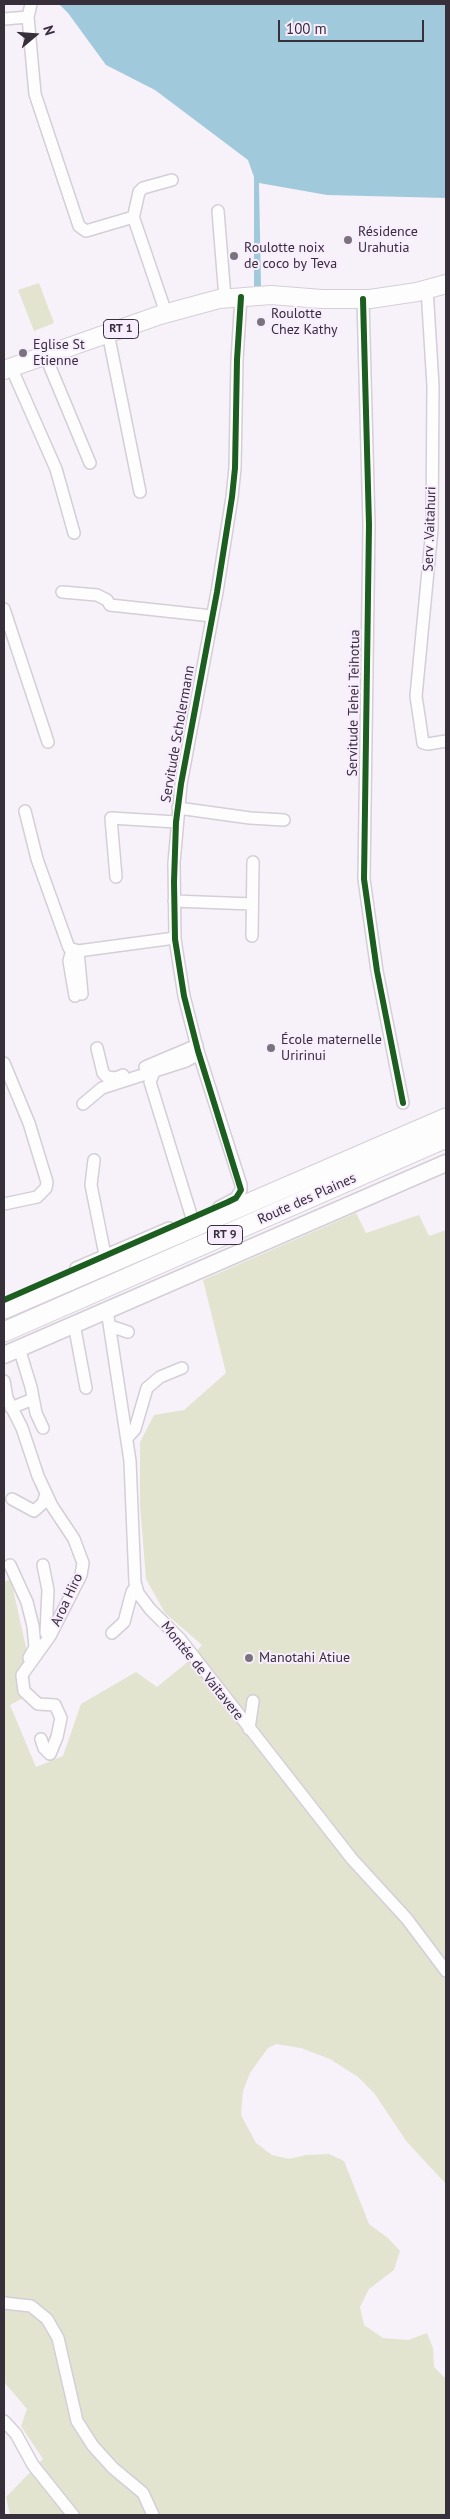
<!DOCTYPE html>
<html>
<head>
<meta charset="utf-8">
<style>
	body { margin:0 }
	#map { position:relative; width:450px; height:2519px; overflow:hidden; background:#f7f1fa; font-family:"PT Sans",sans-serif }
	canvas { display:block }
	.frame { position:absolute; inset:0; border:5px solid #372f3a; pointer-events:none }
	.north { position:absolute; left:10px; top:10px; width:50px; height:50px; -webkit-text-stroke:4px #f8edfe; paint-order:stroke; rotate:72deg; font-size:14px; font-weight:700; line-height:20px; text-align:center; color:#372f3a }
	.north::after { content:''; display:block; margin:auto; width:18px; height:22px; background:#372f3a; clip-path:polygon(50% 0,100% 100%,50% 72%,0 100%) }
	.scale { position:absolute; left:278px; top:20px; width:146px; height:22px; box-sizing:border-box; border:2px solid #372f3a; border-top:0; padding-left:6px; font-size:15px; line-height:18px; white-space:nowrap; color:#372f3a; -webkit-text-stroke:4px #f8edfe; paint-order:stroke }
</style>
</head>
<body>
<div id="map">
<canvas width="450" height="2519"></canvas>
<div class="frame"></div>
<div class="north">N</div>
<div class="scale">100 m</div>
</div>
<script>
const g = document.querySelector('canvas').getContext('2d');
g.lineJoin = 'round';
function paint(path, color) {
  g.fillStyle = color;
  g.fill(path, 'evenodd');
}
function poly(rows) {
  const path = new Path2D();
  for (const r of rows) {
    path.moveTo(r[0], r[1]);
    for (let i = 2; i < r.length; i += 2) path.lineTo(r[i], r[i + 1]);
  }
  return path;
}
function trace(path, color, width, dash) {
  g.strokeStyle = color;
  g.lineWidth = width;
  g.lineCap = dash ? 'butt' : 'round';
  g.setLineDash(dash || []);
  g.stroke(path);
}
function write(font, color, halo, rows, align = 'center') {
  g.font = font + ' "PT Sans",sans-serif';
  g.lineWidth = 4;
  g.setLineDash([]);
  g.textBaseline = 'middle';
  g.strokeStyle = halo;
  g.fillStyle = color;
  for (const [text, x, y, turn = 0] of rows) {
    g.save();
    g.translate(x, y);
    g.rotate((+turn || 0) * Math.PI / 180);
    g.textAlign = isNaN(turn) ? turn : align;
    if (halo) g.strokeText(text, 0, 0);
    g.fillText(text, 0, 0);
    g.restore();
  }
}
paint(poly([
	[39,283,54,323,34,331,18,290],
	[356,1213,366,1233,419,1215,429,1236,446,1230,446,2184,407,2142,374,2093,358,2077,330,2059,301,2048,276,2044,268,2048,250,2073,243,2091,241,2115,256,2143,272,2155,289,2159,306,2155,329,2154,344,2161,369,2224,388,2238,400,2251,394,2270,369,2289,360,2307,364,2325,383,2338,408,2340,427,2333,433,2348,434,2367,446,2379,446,2515,10,2515,6,2497,43,2459,21,2426,27,2409,4,2382,4,1581,11,1580,28,1656,31,1694,10,1705,36,1767,63,1756,81,1704,136,1672,157,1687,184,1665,202,1645,165,1613,146,1579,140,1505,140,1442,154,1415,184,1410,226,1373,203,1280]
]), '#e2e4cf');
paint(poly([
	[59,4,446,4,446,198,327,195,259,183,261,286,254,286,254,177,248,160,155,90,106,65,68,13]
]), '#a0cadb');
const minor = poly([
	[31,4,28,17,35,94,79,226,86,231,130,218,134,219,166,313],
	[4,19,28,17],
	[218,211,225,298],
	[133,219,139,192,143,188,172,180],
	[427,289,433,386,432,529,416,696,423,743,428,744,446,741],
	[363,299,369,525,364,879,377,971,403,1103],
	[108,333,140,492],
	[45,355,90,463],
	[11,367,56,469,74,533],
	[62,592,97,595,107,600,110,605,212,616],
	[4,609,48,742],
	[178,808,250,818,284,820],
	[25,811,37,859,69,948,78,951,175,938],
	[116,877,111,818,176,822],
	[174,901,252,904],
	[252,936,253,862],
	[72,950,69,961,75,996],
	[78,951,82,994],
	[97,1048,103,1073,107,1077,116,1078,123,1075],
	[4,1063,29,1123,47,1182,46,1188,37,1197,4,1204],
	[145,1067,197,1045],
	[154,1072,150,1082,192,1218],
	[83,1104,102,1088,186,1061,199,1054],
	[94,1160,91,1185,105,1255],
	[219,1207,236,1198,241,1190,241,1185,198,1051,184,996,175,939,174,863,181,784,217,592,232,497,235,468,237,360,241,297],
	[76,1268,169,1228],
	[107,1310,130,1461,135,1582,138,1593,150,1609,180,1639,352,1859,407,1919,446,1971],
	[74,1324,86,1388],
	[110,1326,128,1332],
	[19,1348,31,1387,36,1413,43,1428],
	[4,1381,7,1398,22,1428,38,1476,52,1506,74,1539,83,1563,81,1575,50,1636,22,1675,24,1691,38,1704,55,1705,61,1718,57,1737,50,1754,44,1748,41,1739],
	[11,1408,33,1399],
	[127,1438,135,1429,147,1388,160,1377,182,1368],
	[12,1499,34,1511,43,1503,46,1494],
	[10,1565,27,1602,33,1626,35,1647,29,1658],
	[43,1565,48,1590,46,1633,50,1636],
	[112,1633,124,1622,132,1592,136,1586],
	[249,1729,253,1701],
	[4,2303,31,2306,47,2319,58,2338,77,2421,93,2446,113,2468,143,2493,153,2515],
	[4,2421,16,2434,33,2465,73,2515]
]);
const secondary = poly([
	[4,1355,446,1163]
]);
const primary = poly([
	[4,370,160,315,219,299,271,295,322,299,370,299,417,292,446,284]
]);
const trunk = poly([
	[4,1309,446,1118],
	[4,1332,446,1138]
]);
trace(minor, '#d4ced7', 14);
trace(secondary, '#d4ced7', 19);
trace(primary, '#d4ced7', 20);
trace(trunk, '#d4ced7', 21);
trace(minor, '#fefdfe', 11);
trace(secondary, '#fefdfe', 16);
trace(primary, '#fefdfe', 18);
trace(trunk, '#fefdfe', 19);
trace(poly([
	[363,299,369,525,364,879,377,971,403,1103],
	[4,1300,228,1202,236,1198,241,1190,198,1051,184,996,175,939,174,882,176,822,181,784,217,592,232,497,235,468,237,360,241,297]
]), '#1b5e20', 6);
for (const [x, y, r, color] of [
	[348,240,5,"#7a737d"],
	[234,256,5,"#7a737d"],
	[261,322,5,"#7a737d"],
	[23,353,5,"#7a737d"],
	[271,1048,5,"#7a737d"],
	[249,1658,5,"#7a737d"]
]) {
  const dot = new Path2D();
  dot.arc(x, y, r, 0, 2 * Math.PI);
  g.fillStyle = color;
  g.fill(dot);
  trace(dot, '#f8edfe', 2);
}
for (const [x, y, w] of [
	[121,329,35],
	[225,1235,35]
]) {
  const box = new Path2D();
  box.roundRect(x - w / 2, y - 9.5, w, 19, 4);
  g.fillStyle = '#f8edfe';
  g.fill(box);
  trace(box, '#372f3a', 1);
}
write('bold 12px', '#372f3a', null, [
	["RT 1",121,329],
	["RT 9",225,1235]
]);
write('14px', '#372f3a', '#f8edfe', [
	["Résidence",358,232],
	["Urahutia",358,248],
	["Roulotte noix",244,248],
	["de coco by Teva",244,264],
	["Roulotte",271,314],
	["Chez Kathy",271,330],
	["Eglise St",33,345],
	["Etienne",33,361],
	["École maternelle",281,1040],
	["Uririnui",281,1056],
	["Manotahi Atiue",259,1658]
], 'left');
write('14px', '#372f3a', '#f8edfe', [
	["Serv .Vaitahuri",430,529,-88],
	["Servitude Tehei Teihotua",354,703,-89],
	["Servitude Scholermann",178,734,-80],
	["Route des Plaines",307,1199,-24],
	["Aroa Hiro",67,1600,-65],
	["Montée de Vaitavere",202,1671,51]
]);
</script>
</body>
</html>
